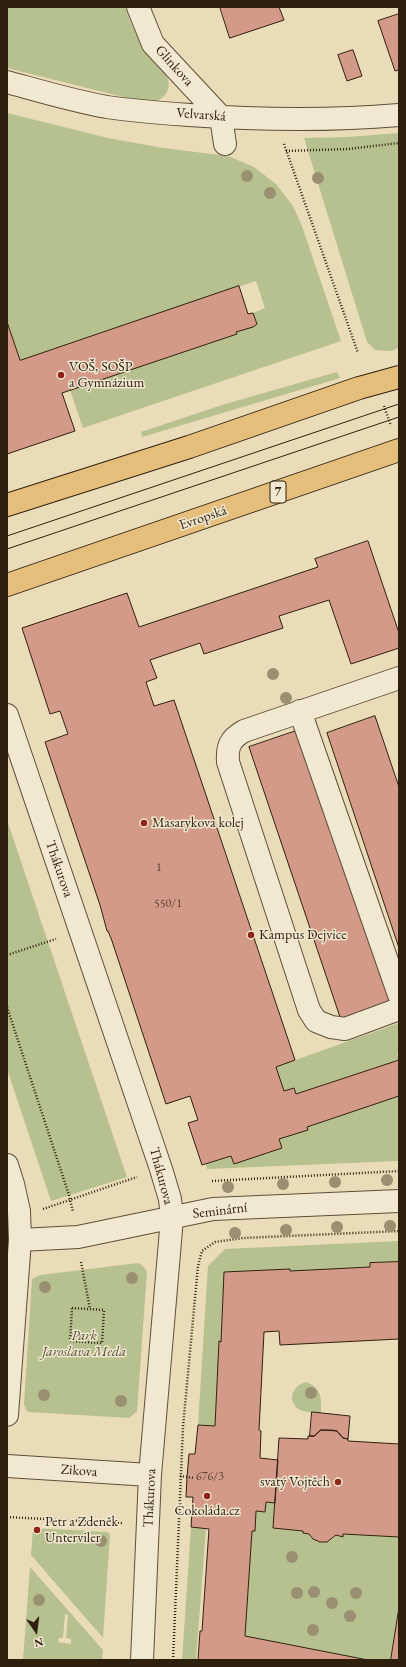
<!DOCTYPE html>
<meta charset="utf-8">
<style>
body{margin:0}
#map{position:relative;width:406px;height:1667px;overflow:hidden;background:#eadcb8;font-family:"EB Garamond",serif}
canvas{display:block}
.frame{position:absolute;inset:0;border:8px solid #2f200e;pointer-events:none}
.north{position:absolute;left:16px;top:1611px;width:40px;height:40px;-webkit-text-stroke:3px #f1e8d1;paint-order:stroke;rotate:166deg;font-size:11px;font-weight:700;line-height:16px;text-align:center;color:#2f200e}
.north::after{content:'';display:block;margin:auto;width:14px;height:18px;background:#2f200e;clip-path:polygon(50% 0,100% 100%,50% 72%,0 100%)}
</style>
<div id="map">
<canvas width="406" height="1667"></canvas>
<div class="frame"></div>
<div class="north">N</div>
</div>
<script>
const g = document.querySelector('canvas').getContext('2d');
g.lineJoin = 'round';
function fill(path, color) {
  g.fillStyle = color;
  g.fill(path, 'evenodd');
}
function stroke(path, color, width, dash) {
  g.strokeStyle = color;
  g.lineWidth = width;
  g.lineCap = dash ? 'butt' : 'round';
  g.setLineDash(dash || []);
  g.stroke(path);
}
function label(font, color, halo, rows, align = 'center') {
  g.font = font + ' "EB Garamond",serif';
  g.lineWidth = 3;
  g.setLineDash([]);
  g.textBaseline = 'middle';
  g.strokeStyle = halo;
  g.fillStyle = color;
  for (const [text, x, y, turn = 0] of rows) {
    g.save();
    g.translate(x, y);
    g.rotate((+turn || 0) * Math.PI / 180);
    g.textAlign = isNaN(turn) ? turn : align;
    if (halo) g.strokeText(text, 0, 0);
    g.fillText(text, 0, 0);
    g.restore();
  }
}
const green = new Path2D(`
 M7,7H125C129,18 133,29 139,38C148,52 178,76 166,94C161,100 155,102 147,103L7,68Z
 M7,113L108,138L163,148L228,156L254,167L276,184L293,206L302,226L341,341L83,428L70,390L237,334L236,332L257,324L253,313L265,308L256,281L20,360L7,322Z
 M399,133V348L391,351L375,350L367,342L304,138L347,137Z
 M337,372L340,378L142,437L141,432L222,405Z
 M7,820L127,1177L51,1201L7,1069Z
 M399,1023V1052L397,1053L399,1060L296,1094L294,1088L284,1091L276,1067Z
 M399,1096V1161L207,1169L206,1164L231,1156L234,1164L282,1148L279,1139L307,1130V1127Z
 M399,1241V1262L370,1263V1267L290,1271V1269L224,1272L221,1342H219L215,1426L198,1425L208,1266L225,1249Z
 M138,1263L142,1265L147,1272L137,1411L129,1418L29,1412L26,1410L24,1404L32,1279L40,1275Z
 M306,1382C321,1387 322,1398 321,1413C314,1412 301,1413 296,1407C287,1397 295,1385 306,1382Z
 M266,1502L275,1503L273,1528L303,1531V1533L309,1534C316,1545 328,1545 336,1535L343,1536V1534L399,1537V1608L391,1660H368L245,1636L252,1531H255L256,1511L265,1512Z
 M191,1527L206,1528L196,1660H182Z
 M33,1528L107,1532L110,1534L103,1638L31,1555Z
 M30,1567L103,1650L102,1660H23ZM65,1614L68,1615L66,1638L71,1639V1644L58,1642L59,1638H63Z`);
const building = new Path2D(`
 M220,7H279L284,20L230,38Z
 M399,14V70L395,71L378,21Z
 M353,50L362,76L347,81L338,55Z
 M239,286L248,314L253,313L257,324L253,327L236,332L237,334L62,393L75,431L7,454V322L20,360Z
 M368,541L399,633V648L351,664L329,600L279,616L283,628L204,654L200,643L150,660L157,678L146,682L154,706L174,700L295,1060L276,1067L284,1091L294,1088L296,1094L399,1060V1096L307,1127L308,1130L279,1139L282,1148L234,1164L231,1156L202,1165L188,1123L198,1120L190,1096L166,1104L112,941L108,931H107L100,905L45,742L68,734L60,711L50,714L22,628L127,593L139,627L318,567L315,559Z
 M375,716L399,787V948L327,733Z
 M299,730L391,1003L341,1020L249,747Z
 M399,1262V1339L280,1345L279,1331L264,1332L259,1430L261,1431L260,1458L278,1460L275,1503L266,1502L265,1512L256,1511L255,1531H252L245,1636L368,1660H198L200,1631H202L209,1529L191,1527L193,1497H186L187,1477L189,1454H195L198,1425L215,1426L219,1341L221,1342L224,1272L290,1269V1271L370,1267V1263Z
 M312,1412L350,1416L348,1439L343,1438L337,1431L332,1430H321L314,1436H310Z
 M321,1430L337,1431L343,1438L348,1439V1441L399,1444V1537L343,1534V1537L336,1535L327,1542H320L313,1539L309,1534L303,1533V1531L273,1528L279,1438L308,1439V1436H314Z
 M399,1608V1660H391Z`);
const path = new Path2D(`
 M284,144L358,353
 M286,151L348,149L399,143
 M384,406L391,426
 M7,955L56,939
 M7,1007L69,1195L73,1212
 M212,1181L399,1171
 M43,1209L137,1177
 M81,1262L90,1309
 M72,1308L104,1310L102,1343L70,1341Z
 M180,1476L194,1478
 M7,1517L122,1523
 M173,1660L183,1427L198,1266L202,1251L215,1242L243,1238L399,1231`);
const minor = new Path2D(`
 M138,7L153,44L221,117
 M7,82C40,91 73,101 107,107C134,111 162,113 189,115C259,120 329,121 399,115
 M221,117L225,144
 M399,678L244,731C230,739 227,746 228,762L309,1010L316,1021L331,1027L345,1029L399,1009
 M300,711L399,995
 M7,715L161,1169L170,1199L172,1218L150,1475L142,1660
 M7,1165L13,1184L19,1211L20,1240L7,1415
 M20,1240L78,1237L213,1209L399,1201
 M7,1466L150,1475`);
const major = new Path2D(`
 M7,505L189,447L359,388L399,377
 M7,585L399,450`);
const tram = new Path2D(`
 M7,536L399,404
 M7,549L399,417`);
const trees = [
 [247,176],
 [318,178],
 [270,193],
 [273,674],
 [286,698],
 [387,1180],
 [335,1182],
 [283,1184],
 [228,1187],
 [390,1226],
 [337,1227],
 [286,1230],
 [235,1233],
 [132,1278],
 [45,1287],
 [311,1393],
 [44,1395],
 [121,1401],
 [101,1541],
 [292,1557],
 [314,1592],
 [297,1593],
 [356,1593],
 [39,1600],
 [332,1603],
 [350,1616],
 [313,1630]
];
const markers = [
 [61,375,4,"#8f2418"],
 [144,823,4,"#8f2418"],
 [251,935,4,"#8f2418"],
 [338,1482,4,"#8f2418"],
 [207,1496,4,"#8f2418"],
 [37,1530,4,"#8f2418"]
];
const numberNames = [
 ["1",159,868],
 ["550/1",168,904],
 ["676/3",210,1477]
];
const shields = [
 [278,492,16]
];
const shieldNames = [
 ["7",278,492]
];
const streetNames = [
 ["Glinkova",174,66,48],
 ["Velvarská",201,115,4],
 ["Evropská",203,518,-19],
 ["Thákurova",59,869,71],
 ["Thákurova",161,1176,75],
 ["Seminární",220,1211,-7],
 ["Zikova",79,1471,4],
 ["Thákurova",150,1498,-87]
];
const poiNames = [
 ["VOŠ, SOŠP",69,367],
 ["a Gymnázium",69,383],
 ["Masarykova kolej",152,823],
 ["Kampus Dejvice",259,935],
 ["svatý Vojtěch",330,1482,"right"],
 ["Čokoláda.cz",207,1511,"center"],
 ["Petr a Zdeněk",45,1522],
 ["Unterviler",45,1538]
];
const parkNames = [
 ["Park",84,1336],
 ["Jaroslava Meda",84,1352]
];
fill(green, '#b7c08f');
fill(building, '#d49a89');
stroke(building, '#2f200e', 1);
stroke(minor, '#5e4f38', 24);
stroke(major, '#2f200e', 24);
stroke(path, '#2f200e', 2.5, [1, 2]);
stroke(minor, '#f1e8d1', 22);
stroke(major, '#e5be7c', 22);
stroke(tram, '#2f200e', 1);
g.fillStyle = '#9a8f70';
for (const [x, y] of trees) {
  g.beginPath();
  g.arc(x, y, 6, 0, 2 * Math.PI);
  g.fill();
}
for (const [x, y, r, color] of markers) {
  const dot = new Path2D();
  dot.arc(x, y, r, 0, 2 * Math.PI);
  g.fillStyle = color;
  g.fill(dot);
  stroke(dot, '#f1e8d1', 1.5);
}
label('12px', '#583e2d', null, numberNames);
for (const [x, y, w] of shields) {
  const box = new Path2D();
  box.roundRect(x - w / 2, y - 11, w, 22, 3);
  g.fillStyle = '#f1e8d1';
  g.fill(box);
  stroke(box, '#2f200e', 1);
}
label('bold 13px', '#2f200e', null, shieldNames);
label('14px', '#2f200e', '#f1e8d1', streetNames);
label('14px', '#2f200e', '#f1e8d1', poiNames, 'left');
label('italic 14px', '#585035', '#f1e8d1', parkNames);
</script>
